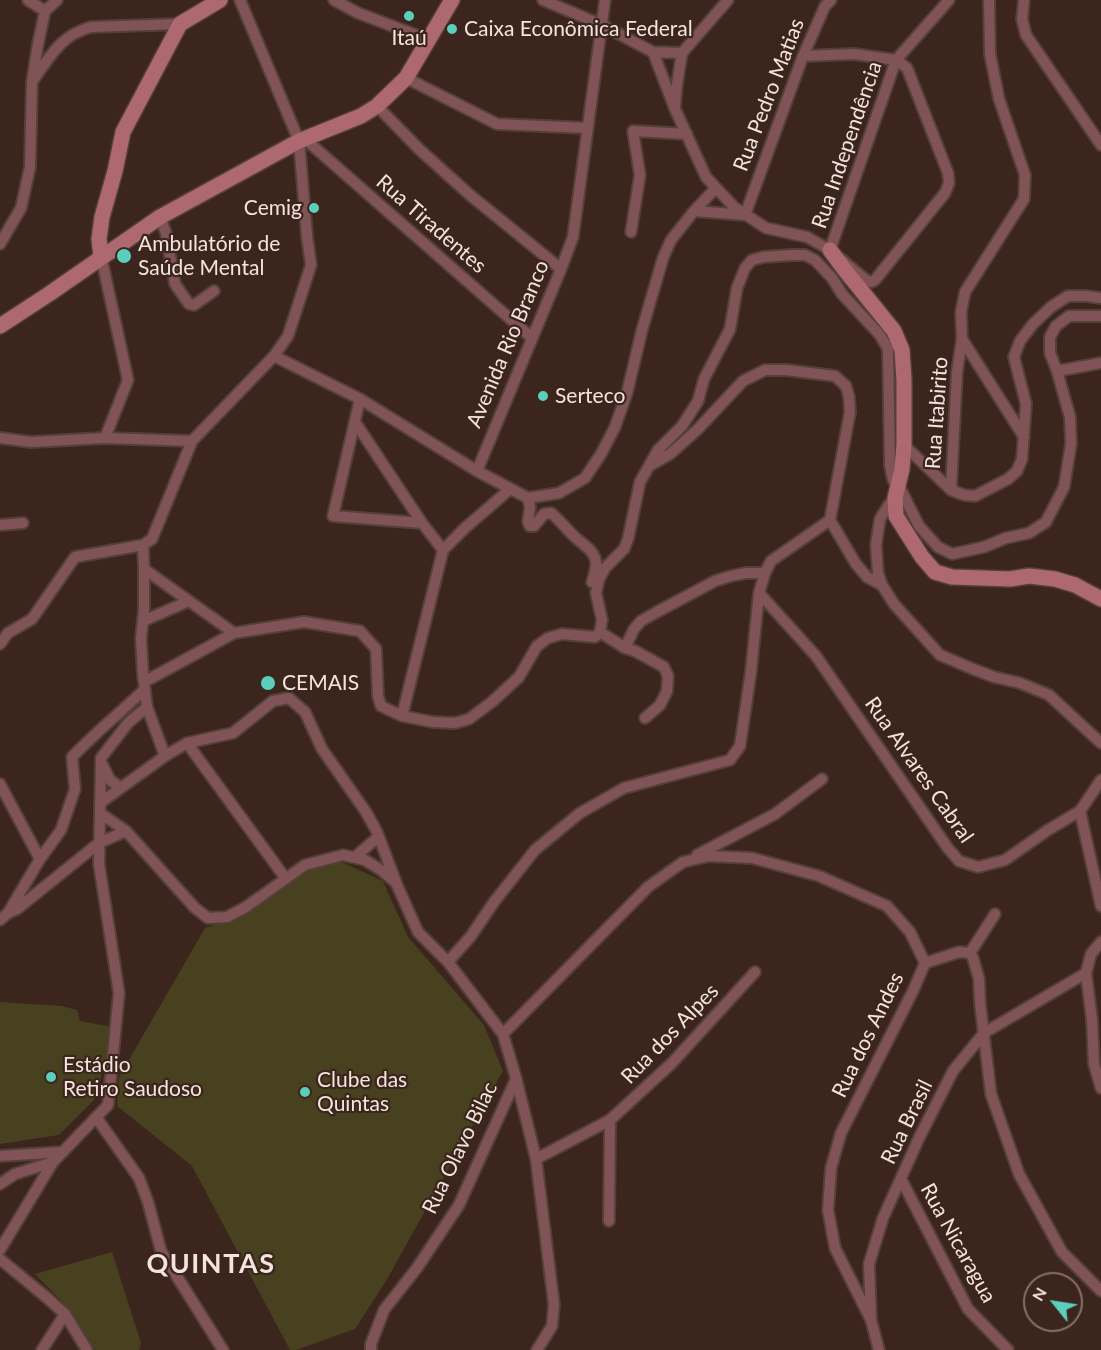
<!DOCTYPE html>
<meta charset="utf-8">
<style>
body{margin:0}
#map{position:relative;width:1101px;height:1350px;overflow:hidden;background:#3b251c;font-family:Lato,sans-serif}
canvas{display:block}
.north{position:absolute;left:1023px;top:1272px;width:60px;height:60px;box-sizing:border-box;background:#3b251c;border:2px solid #85716a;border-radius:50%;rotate:300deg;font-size:16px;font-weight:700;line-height:24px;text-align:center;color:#f4e4de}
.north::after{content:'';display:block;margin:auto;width:21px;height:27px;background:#5bcebc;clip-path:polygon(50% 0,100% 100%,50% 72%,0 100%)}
</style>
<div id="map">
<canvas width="1101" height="1350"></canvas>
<div class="north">N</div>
</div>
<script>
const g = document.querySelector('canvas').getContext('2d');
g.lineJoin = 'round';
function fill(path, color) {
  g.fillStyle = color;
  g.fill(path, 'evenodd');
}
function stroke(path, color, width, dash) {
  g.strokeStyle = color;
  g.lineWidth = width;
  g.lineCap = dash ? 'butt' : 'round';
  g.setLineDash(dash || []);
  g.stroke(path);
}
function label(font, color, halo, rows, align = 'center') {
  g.font = font + ' Lato,sans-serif';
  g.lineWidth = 4.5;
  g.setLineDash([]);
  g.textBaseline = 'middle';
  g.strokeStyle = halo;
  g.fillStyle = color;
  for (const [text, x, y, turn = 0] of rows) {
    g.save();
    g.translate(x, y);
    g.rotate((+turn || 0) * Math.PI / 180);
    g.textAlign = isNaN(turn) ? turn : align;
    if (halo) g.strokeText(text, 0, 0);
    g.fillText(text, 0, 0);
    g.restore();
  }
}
const green = new Path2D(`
 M342,862L383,881L408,937L484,1025L503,1071L386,1281L355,1329L296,1350H290L192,1166L117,1106L119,1077L205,928L245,914L306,870Z
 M0,1002L62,1006L77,1010L80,1021L112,1027L108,1054L94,1100L59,1135L0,1144Z
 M112,1252L141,1343L139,1350H95L71,1311L35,1274Z`);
const street = new Path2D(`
 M28,0L45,11
 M334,0L358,13L429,40
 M543,0L602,25L653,52L682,53
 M989,0L990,54L999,99L1025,175L1024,199L965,292L961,312L962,339L1024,437
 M1024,0L1022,19L1026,35L1101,145
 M653,52L675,109L706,177L734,207L766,228L807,237L830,250L866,280L871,282L875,280L945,193L949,183L948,173L907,68L896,60L854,54L803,56
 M406,78L497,124L588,128
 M34,79C51,55 61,35 91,27L180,24
 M377,106L420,150L470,195L561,269
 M675,106L677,84L682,53L728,0
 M305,139L532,338
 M694,211L745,215L803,56L825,6L831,0
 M160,217L166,233L175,284L189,304L194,305L214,291
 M631,232L640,175L633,131L687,134
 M0,244L21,208L30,167L32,82L38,44L45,11L57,0
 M830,250L896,60L949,0
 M101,256L128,380L105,438
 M274,356L360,399L477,471L528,498L559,493L585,478L601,454L615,427L627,393L642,330L663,258L671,240L694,211L716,188
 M1057,371L1101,363
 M360,399L333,516L422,523
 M355,422L422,523L443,550
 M0,438L31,442L105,438L192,441
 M904,445L951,490L964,495L975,496L1008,479L1017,471L1022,459L1026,404L1014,357L1020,341L1033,324L1051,307L1068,296H1086L1101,298
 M651,465L670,454L697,430L743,381L765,370H786L835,376L846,386L849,397L850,412L830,520
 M477,471L561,269L573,237L605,0
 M951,490L957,372L962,339
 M528,498L530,507L528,522L530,526H534L544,514L551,513C560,520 566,529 575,537C582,544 592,549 595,558C598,566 594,575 592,582
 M895,498L888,506L880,519L876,545L878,573L882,585L894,604L940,655L973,669L994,677L1020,683L1049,695L1101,743
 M0,525L23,523
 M143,545L144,569V610L141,639L143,675L147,707L165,756
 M144,569L234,633
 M759,593L816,656L947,847L959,861L978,867L1005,860L1048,830L1080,811L1101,780
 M143,621L189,601
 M600,632L625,648L635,651L664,667L668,676L667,691L660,705L645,718
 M0,644L8,633L32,619L75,557L143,545L152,539L192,441L274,356L288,336L311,265L307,236L299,141L240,0
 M625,648L634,629L641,621L655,613L715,581L731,576L746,573H765
 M144,682L234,633L304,622L360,631L376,649L378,696L381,706L402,716L433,722L455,723L469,719L493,701L519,677L537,646L548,638L562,634L595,637L600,632L602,620L596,593L599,579L605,568L624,549L628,539L640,482L658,450L682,426L698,401L704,379L730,329L737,288L745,268L752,260L763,257L792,255H805L815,260L832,278L842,294L880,335L888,349L890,465L893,480L899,486L919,526L938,547L952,554L984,547L1006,538L1029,533L1046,522L1064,487L1071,444L1070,417L1057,371L1050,353V337L1056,326L1069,316H1101
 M402,716L443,550L465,528L510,489
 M187,743L286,879
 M102,764L110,780L121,788
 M0,784L40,859
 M100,803L165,756L187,743L233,733L273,701L289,698L305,712L322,749L366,812L377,832L397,885L418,932L448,962L503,1034L516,1078L536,1159L554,1305L552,1326L537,1350
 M1080,811L1101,906
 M100,813L126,831L195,908L208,918L227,917L246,907L305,865L343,855L365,860L381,870L395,882
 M697,855L775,814L822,779
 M355,857L378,837
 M8,913L40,859L61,830L75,789L72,757C95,733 121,712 145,689
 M0,920L8,913L17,909L99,843L126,831
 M1101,942L1091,954L1086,973L1092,1020L1094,1064L1101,1088
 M970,953L995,914
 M448,962L471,936L494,902L535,850L580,813L624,788L730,760L740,746L751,671L759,593L765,573L771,561L830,520L856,564L867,577L882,585
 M925,963L959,952L970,953L973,958L979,979L980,1003L991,1094L1019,1174L1062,1252L1101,1291
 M503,1034L648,887L683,862L709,856L752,858L819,876L887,906L910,932L925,963L913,991L841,1133L831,1168L828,1210L835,1248L871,1320
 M96,1117L139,1178L148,1202L161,1251L223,1350
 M0,1156L63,1152
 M536,1159L610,1120L672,1063L755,972
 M901,1179L968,1309L1008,1350
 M0,1184L15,1174L53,1162
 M609,1221L610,1120
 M0,1250L53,1162L108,1105L119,993L99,864L101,758L128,723L147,707
 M0,1259L46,1297L65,1314L87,1350
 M42,1350L65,1314
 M371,1350V1344L384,1310L417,1268L459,1205L516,1079
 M879,1350L871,1320L869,1264L883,1218L919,1138L953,1071L984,1033L1086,973`);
const secondary = new Path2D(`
 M830,250L844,269L894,331L902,350L904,380V445L902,469L895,498L896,516L922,557L935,572L952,577L1010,579L1029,576L1055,579L1075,585L1101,599
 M101,256L99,239L102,217L115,171L123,132L180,24L220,0
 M0,326L49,294L160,217L299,141L361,116L377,106L406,78L452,0`);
const markers = [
 [409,16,6,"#5bcebc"],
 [452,29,6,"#5bcebc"],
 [314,208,6,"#5bcebc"],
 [124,256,8,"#5bcebc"],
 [543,396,6,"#5bcebc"],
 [268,683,8,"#5bcebc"],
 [51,1077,6,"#5bcebc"],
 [305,1092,6,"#5bcebc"]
];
const poiNames = [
 ["Caixa Econômica Federal",464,29],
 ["Itaú",409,38,"center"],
 ["Cemig",302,208,"right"],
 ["Ambulatório de",138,244],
 ["Saúde Mental",138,268],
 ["Serteco",555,396],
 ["CEMAIS",282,683],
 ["Estádio",63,1065],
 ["Retiro Saudoso",63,1089],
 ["Clube das",317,1080],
 ["Quintas",317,1104]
];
const streetNames = [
 ["Rua Pedro Matias",769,95,-69],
 ["Rua Independência",847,145,-71],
 ["Rua Tiradentes",431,224,41],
 ["Avenida Rio Branco",508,344,-67],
 ["Rua Itabirito",937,413,-86],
 ["Rua Alvares Cabral",919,770,55],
 ["Rua dos Alpes",670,1034,-46],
 ["Rua dos Andes",868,1035,-64],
 ["Rua Brasil",907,1122,-64],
 ["Rua Olavo Bilac",460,1148,-64],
 ["Rua Nicaragua",958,1243,61]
];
const districtNames = [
 ["QUINTAS",211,1264]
];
fill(green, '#474120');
stroke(street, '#554037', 14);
stroke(secondary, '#554037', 18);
stroke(street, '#805357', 10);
stroke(secondary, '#ae686f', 15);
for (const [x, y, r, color] of markers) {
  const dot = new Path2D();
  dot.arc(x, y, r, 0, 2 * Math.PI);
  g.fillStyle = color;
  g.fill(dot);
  stroke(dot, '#3b251c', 2);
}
label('21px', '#f4e4de', '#3b251c', poiNames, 'left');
label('21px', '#f4e4de', '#3b251c', streetNames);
g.letterSpacing = '1.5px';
label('bold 27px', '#f4e4de', '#3b251c', districtNames);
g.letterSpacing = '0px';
</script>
